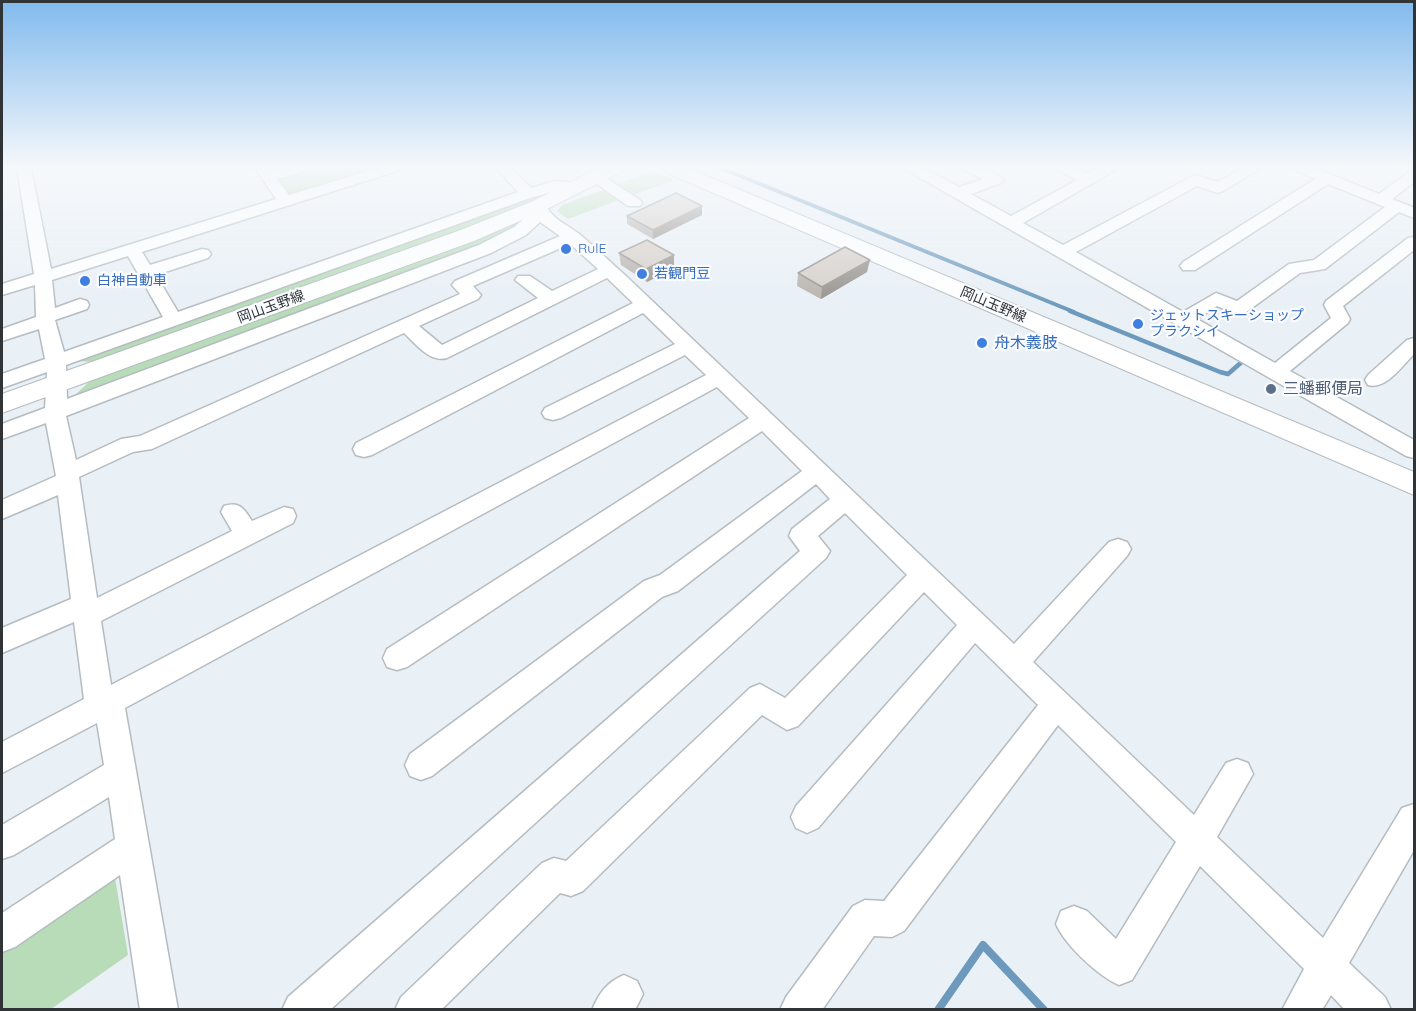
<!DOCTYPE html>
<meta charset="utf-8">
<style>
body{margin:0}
#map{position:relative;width:1416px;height:1011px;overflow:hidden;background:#e9f0f6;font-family:Quicksand,sans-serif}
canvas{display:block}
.frame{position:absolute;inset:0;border:3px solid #313436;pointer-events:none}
</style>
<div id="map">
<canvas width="1416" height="1011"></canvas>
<div class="frame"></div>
</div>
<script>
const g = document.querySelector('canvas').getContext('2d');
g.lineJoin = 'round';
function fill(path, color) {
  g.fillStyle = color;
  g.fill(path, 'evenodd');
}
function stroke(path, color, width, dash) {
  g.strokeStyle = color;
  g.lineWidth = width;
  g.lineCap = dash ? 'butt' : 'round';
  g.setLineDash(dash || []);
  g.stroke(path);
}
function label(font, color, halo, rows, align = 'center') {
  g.font = font + ' Quicksand,"Noto Sans JP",sans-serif';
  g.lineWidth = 4.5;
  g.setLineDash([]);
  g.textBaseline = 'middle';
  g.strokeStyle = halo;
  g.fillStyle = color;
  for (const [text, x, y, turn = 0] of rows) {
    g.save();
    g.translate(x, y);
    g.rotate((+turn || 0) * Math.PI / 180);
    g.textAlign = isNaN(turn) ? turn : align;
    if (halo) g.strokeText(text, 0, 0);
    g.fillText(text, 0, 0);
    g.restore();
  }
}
const green = new Path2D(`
 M312,168H377L287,195L275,179Z
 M654,172L672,179V181L633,195L617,184L647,173Z
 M557,188L560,189L489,222L95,362L75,361Z
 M600,191H606L619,200L568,219L557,211L562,205Z
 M525,218L501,238L71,399L91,380Z
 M113,866L128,955L51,1009H2V943Z`);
const streamFar2 = new Path2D(`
 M721,168L1074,312
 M1398,202L1414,208`);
const streamFar1 = new Path2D(`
 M1070,311L1220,372L1228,374L1244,360`);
const stream = new Path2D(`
 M938,1010L983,945L1044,1010`);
const minor = new Path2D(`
 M17,168H31L51,269L276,199L255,168H269L272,171L284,168H307L305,171L277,179L289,195L377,168H399L397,171L142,252L150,265L202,249L208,250L211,254L208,258L156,275L178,312L518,192L496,168H511L531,188L555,181L580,183L583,186L580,189L556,191L533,197L66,365L67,399L479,245L514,227L532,212L530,206L532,203H544C555,221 561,221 578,233C595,247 611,263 627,277L1014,644L1109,542L1118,539L1127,542L1131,549L1127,556L1033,662L1194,815L1226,763L1237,759L1248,763L1253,774L1217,837L1323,938L1402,808L1414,804V850L1349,963L1385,997L1391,1010H1345L1331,995L1322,1010H1282L1304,969L1200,866L1132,980L1119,985C1098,976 1065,945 1056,924L1061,911L1074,906L1087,911L1116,939L1176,842L1058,725L904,931L892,937L874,936L822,1010H780L786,997L853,906L865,900L884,901L1038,705L975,643L818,828L807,833L796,828L791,817L796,806L957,625L924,592L798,726L787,730L762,715L583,891L571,896L560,893L441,1010H395L401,997L542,863L554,858L566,861L750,688L760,684L785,698L907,575L845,513L818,536L830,551L826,558L330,1010H282L288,997L800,551L789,536L792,529L830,499L816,484L678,591L662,597L432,776L421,780L410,776L405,765L410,754L644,581L660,575L802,471L762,431L407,667L397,670L387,667L383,658L387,649L749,418L717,387L125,708L178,1010H140L120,875L15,947L2,952V913L115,839L109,797L14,855L2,859V825L104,765L97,723L2,773V742L84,699L74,622L2,653V628L71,599L58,495L2,519V500L56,476L46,423L2,439V424L45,408L47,372L2,388V374L45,359L39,329L2,341V329L36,317L35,285L2,295V284L34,274ZM540,222L560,236L455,281L452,285L460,294L140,436L121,439L76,460L66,416L491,253L526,235ZM570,244L598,269L552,291L530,276H518L515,280L538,298L442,345L419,326L478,299L481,295L473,286ZM128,256L163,317L64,352L55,320L87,309L89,305L87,301L80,299L55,308L52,280ZM607,278L633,303L356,443L353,449L356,455L364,457L372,455L643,313L675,344L545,408L542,413L545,418L553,420L561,418L685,355L706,375L111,685L101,621L293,523L296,516L293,509L284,507L252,521C244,509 240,501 224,506L221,512L232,531L97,598L79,477L133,452L152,449L404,333C416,344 430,363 447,358Z
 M906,168H924L959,187L983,179L965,171L963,168C978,168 993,169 1004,180L1001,183L971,194L1011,216L1077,180L1058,171L1056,168H1075L1088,173L1098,168H1116L1114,171L1023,223L1063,245L1191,177L1196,175L1217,182L1243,168H1261L1223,191L1218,193L1197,186L1076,252L1183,312L1216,293L1237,301L1289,264L1314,260L1385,207L1328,184L1195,270H1183L1180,266L1183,262L1315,179L1297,171L1295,168H1315L1379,194L1409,172L1414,171V182L1392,199L1414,208V218L1399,212L1325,269L1300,273L1245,313L1238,315L1217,306L1197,319L1275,363L1331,318L1324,305L1326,301L1408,238L1414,237V250L1343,306L1350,319L1348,323L1290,371L1414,440V458L1406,456L908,171Z
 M595,171L640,200L642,203L640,206H628L590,179L587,176L590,173Z
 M1414,338V354C1402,366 1386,390 1368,385L1365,380L1368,375L1407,340Z
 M624,975L637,981L643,994L635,1010H592C599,993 607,982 624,975Z`);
const major = new Path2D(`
 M599,168H624L621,172L545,210L474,241L2,413V394L458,231L531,202Z
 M662,168H688L1414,472V495L665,172Z`);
const wall = new Path2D(`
 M702,206V215L653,239L627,224V216Z
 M619,253L674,255V268L647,282L621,265Z
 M867,272L821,299L797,286L798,273Z`);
const shadedWall = new Path2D(`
 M702,206V215L653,239V230Z
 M674,255V268L647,282L646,269Z
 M870,260L867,272L821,299L822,287Z`);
const building = new Path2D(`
 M676,193L702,206L653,230L627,216Z
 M647,240L674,255L646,269L619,253Z
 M845,247L870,260L822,287L798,273Z`);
const markers = [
 [566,249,6,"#3f7fe0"],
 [642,274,6,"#3f7fe0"],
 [85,281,6,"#3f7fe0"],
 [1138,324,6,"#3f7fe0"],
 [982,343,6,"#3f7fe0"],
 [1271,389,6,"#5c6f8a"]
];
const farShopnames = [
 ["RulE",578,249],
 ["若観門豆",654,274],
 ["白神自動車",97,281],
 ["ジェットスキーショップ",1150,316],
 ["プラクシイ",1150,332]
];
const farStreetnames = [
 ["岡山玉野線",993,305,23],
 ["岡山玉野線",271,307,-20]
];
const shopNames = [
 ["舟木義肢",994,343]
];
const serviceNames = [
 ["三蟠郵便局",1283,389]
];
fill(green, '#b7dcb7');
stroke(streamFar2, '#6c99bc', 4);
stroke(streamFar1, '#6c99bc', 4.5);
stroke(stream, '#6c99bc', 8);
stroke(minor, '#b5bcc1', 3);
stroke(major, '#b5bcc1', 2);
fill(minor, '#fff');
fill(major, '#fff');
fill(wall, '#b6b0ab');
fill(shadedWall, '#94908b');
fill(building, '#d4cdc7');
stroke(building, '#94908b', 1.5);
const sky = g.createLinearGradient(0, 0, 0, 309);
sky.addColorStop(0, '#81baed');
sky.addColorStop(0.54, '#f5f8fb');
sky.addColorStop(1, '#f5f8fb00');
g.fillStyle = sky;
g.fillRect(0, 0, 1416, 309);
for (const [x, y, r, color] of markers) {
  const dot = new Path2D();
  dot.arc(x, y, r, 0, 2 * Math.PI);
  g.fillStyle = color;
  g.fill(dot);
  stroke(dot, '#fafcff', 2);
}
label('14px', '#366cbe', '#fafcff', farShopnames, 'left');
label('14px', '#313436', '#fafcff', farStreetnames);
label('16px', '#366cbe', '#fafcff', shopNames, 'left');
label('16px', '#4e5e75', '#fafcff', serviceNames, 'left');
</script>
